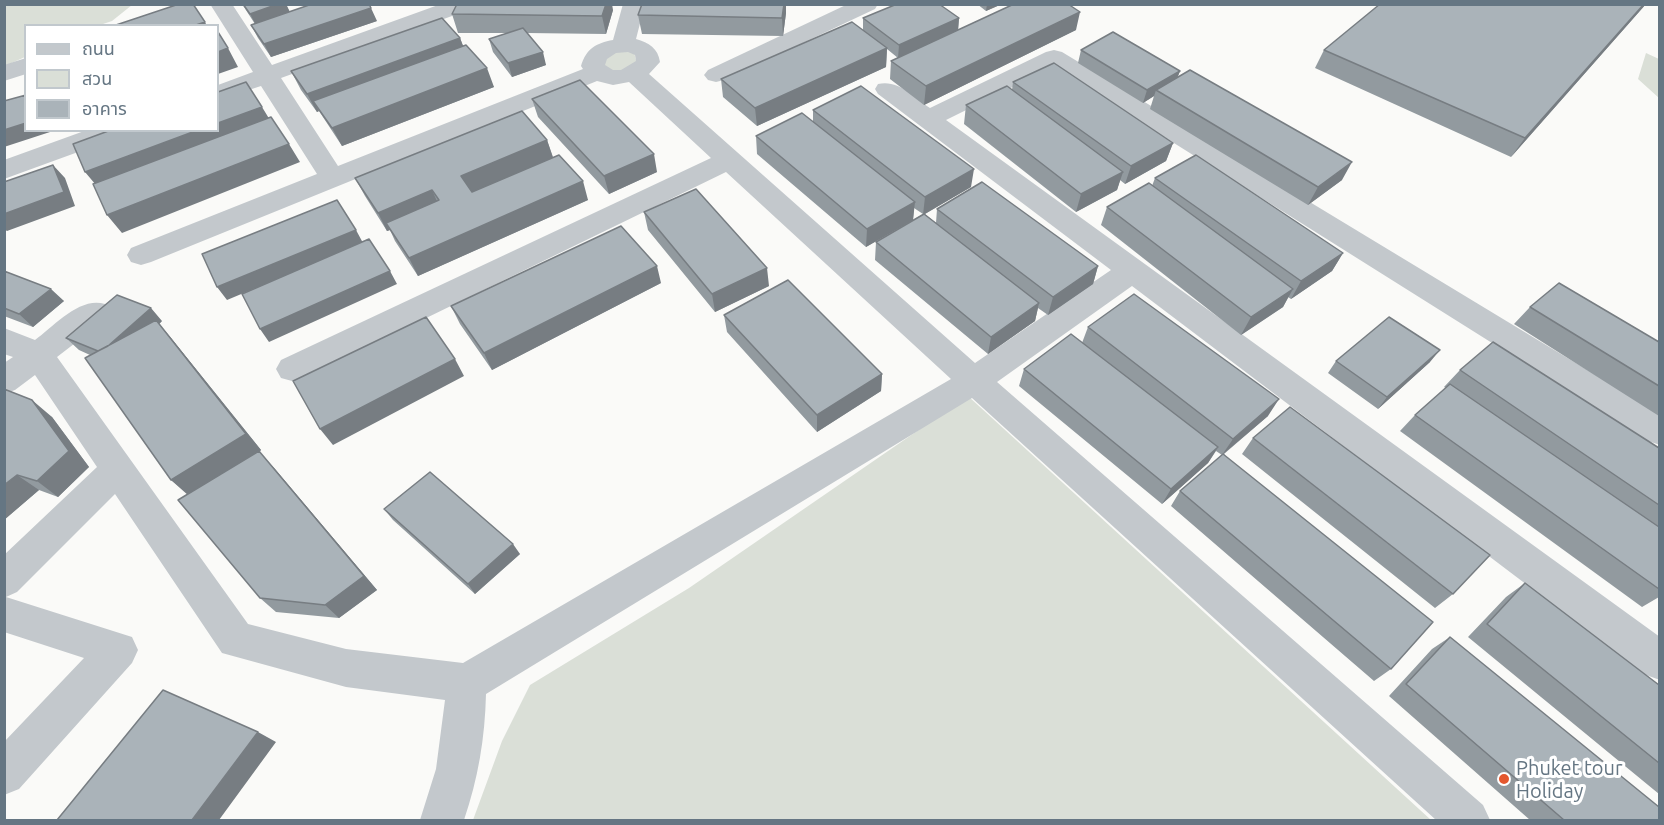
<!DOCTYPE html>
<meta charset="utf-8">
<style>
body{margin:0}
#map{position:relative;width:1664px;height:825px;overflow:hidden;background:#fafaf8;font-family:Ubuntu,"Noto Sans Thai",sans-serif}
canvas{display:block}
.frame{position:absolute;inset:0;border:6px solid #657683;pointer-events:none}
.legend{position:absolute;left:24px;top:24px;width:195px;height:108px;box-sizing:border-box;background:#fff;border:2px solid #c1c8cd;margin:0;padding:8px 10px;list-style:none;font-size:18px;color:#657683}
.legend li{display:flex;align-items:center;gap:12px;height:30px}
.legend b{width:30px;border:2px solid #c1c8cd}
</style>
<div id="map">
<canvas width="1664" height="825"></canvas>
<div class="frame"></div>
<ul class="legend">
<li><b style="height:8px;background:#c3c8cc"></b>ถนน</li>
<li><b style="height:16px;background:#dadfd7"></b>สวน</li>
<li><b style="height:16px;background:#aab3b9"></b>อาคาร</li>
</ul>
</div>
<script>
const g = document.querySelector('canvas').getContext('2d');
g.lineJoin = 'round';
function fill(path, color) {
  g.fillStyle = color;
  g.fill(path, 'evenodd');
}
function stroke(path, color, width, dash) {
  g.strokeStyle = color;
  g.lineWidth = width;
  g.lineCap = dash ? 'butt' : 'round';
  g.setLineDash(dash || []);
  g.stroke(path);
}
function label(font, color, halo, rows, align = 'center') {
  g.font = font + ' Ubuntu,sans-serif';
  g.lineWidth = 6;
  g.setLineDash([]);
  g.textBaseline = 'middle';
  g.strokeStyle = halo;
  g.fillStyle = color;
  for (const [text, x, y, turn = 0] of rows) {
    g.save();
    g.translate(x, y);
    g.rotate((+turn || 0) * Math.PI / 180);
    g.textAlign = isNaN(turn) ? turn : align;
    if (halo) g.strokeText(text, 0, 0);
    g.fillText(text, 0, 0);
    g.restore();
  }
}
const green = new Path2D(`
 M5,5H132L112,21L100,25L26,26L25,57L5,66Z
 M633,48L638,68L610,73L599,58L604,53Z
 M1646,53L1659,59V98L1638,79Z
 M968,396L1431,820H473L502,741L530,685L689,588Z`);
const street = new Path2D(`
 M210,4H232L272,65L441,4H464L466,7L463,12L281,78L338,166L583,69L581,66C586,49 596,43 613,40L623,4H645L636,39C649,43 658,48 660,62L649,74L975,363L1111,270L878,94L875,89L878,84C898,79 914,97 930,108L1046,52L1054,50L1062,52L1660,414V445L1648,441L1053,67L946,120L1660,637V680L1646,675L1132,286L997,382L1483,805L1490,820H1436L972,398L486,694C485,738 478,779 464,820H420L436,769L445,700L346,687L222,653L115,494L17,592L6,597L132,637L138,650L132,663L19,789L4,795V742L84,658L4,632V555L97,467L35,375L15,390L4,394V363L13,357L4,354V328L35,340C54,326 80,296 105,304L109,312L105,320L57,357L248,624L346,649L463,663L951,379L726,172L303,378L292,381L281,378L276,369L281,360L711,158L629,82L613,85L597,81L151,262L141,265L131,262L127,255L131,248L317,174L261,86L218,100V85L253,72ZM628,52L635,55L636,61L621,70H613L605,65L607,59L616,53Z
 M848,4H878L875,9L724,80L716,82L708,80L704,75L708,70Z
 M26,58V74L4,81V65Z
 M87,130H125L122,136L4,179V160Z`);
const wall = new Path2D(`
 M242,4H286L290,12L377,21L271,57L258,38L251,25L255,24Z
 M642,4H786V13L783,36L642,34L638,15Z
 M977,4H1002L986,11Z
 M1646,4L1511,157L1315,68L1324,50Z
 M613,10L606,34L527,33L546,65L512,77L493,52L489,39L508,33H458L452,14Z
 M863,18H959L958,30H1076L924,105L890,79L891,61L898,58L887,49L886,67L757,126L723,97L721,79L863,31Z
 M460,38L463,46L494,87L342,146L319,111L317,112L301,90L291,71Z
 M1081,50L1180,71L1177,78L1342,180L1308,205L1150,109L1154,96L1143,103L1078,63Z
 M1013,82L1173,143L1166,161L1125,184L1120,180L1117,190L1076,212L964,124L966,105L1012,90Z
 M532,99L657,172L609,194L538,117Z
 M813,110L971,187L925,214L936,223L937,209L1098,266L1093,284L1048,315L1038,308L1035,321L988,354L875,260L876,242L923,214L914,208L913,220L866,247L757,154L756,136L813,122Z
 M547,140L553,157L588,200L418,276L395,241L390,230L387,231L365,196L355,178Z
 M1155,178L1343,253L1332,271L1291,299L1288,297L1283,307L1241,335L1101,225L1107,207L1152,186Z
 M644,212L769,286L715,312L648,230Z
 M4,271L64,301L33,327L4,316Z
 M661,283L492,370L460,324L451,306Z
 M1530,307L1659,342V416L1514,324Z
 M724,315L882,374L881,391L817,432L727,332Z
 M162,321L159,324L171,338L261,450L259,452L274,468L377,590L339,618L276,612L260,598L188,494L171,480L90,355L79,350L66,338Z
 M1088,327L1268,416L1224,454L1391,669L1374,681L1171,506L1180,491L1222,455L1216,451L1208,463L1162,504L1019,386L1024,369L1082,343Z
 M1336,361L1430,362L1378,409L1328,373Z
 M1460,370L1659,448V597L1642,607L1400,431L1415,415L1446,388L1444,387Z
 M4,389L52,417L89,467L58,497L39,490L4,520Z
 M1253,438L1453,594L1435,608L1242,454Z
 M384,509L520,554L475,594L393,520Z
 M1525,583L1659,685V794L1468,637L1506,597Z
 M1450,637L1659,820H1530L1389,696L1432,649Z`);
const shadedWall = new Path2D(`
 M278,4H286L291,15L257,27L250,14Z
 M606,4H612L613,10L606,34L602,16Z
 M784,4H786V13L783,36L782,18Z
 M987,4H1002L986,11Z
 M1644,4H1646L1511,157L1525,138Z
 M371,8L377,21L271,57L264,44Z
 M1080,12L1076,30L924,105L926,86Z
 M959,18L958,31L898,58L899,45Z
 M205,22L207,26H193Z
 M460,38L467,56L313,101L319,111L317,112L307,94Z
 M228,48L238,67L218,74V52Z
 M887,48L886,67L757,126L755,108Z
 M543,52L546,65L512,77L508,63Z
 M487,68L494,87L342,146L332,128Z
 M1180,71L1175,84L1156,90L1154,96L1143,103L1147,90Z
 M262,107L273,125L101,191L85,172L198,130H218V123Z
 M26,123V130H50V132L4,147V130Z
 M547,140L553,158L468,194L461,176Z
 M1173,143L1166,161L1125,184L1131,166Z
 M289,144L300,162L122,233L107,215Z
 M654,154L657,172L609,194L604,176Z
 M1352,162L1342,180L1308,205L1318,187Z
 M53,165L65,178L75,206L7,231L4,229V214Z
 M974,169L971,187L923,215L925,197Z
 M1123,172L1117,190L1076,212L1081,194Z
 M583,181L588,200L418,276L409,258Z
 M432,190L440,208L386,223L390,230L387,231L378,213Z
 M915,202L913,220L866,247L867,229Z
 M356,230L363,243L227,300L217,287Z
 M1343,253L1332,271L1291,299L1301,281Z
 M657,266L661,283L492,370L484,353Z
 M1098,266L1093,284L1048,315L1053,297Z
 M767,268L769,286L715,312L712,294Z
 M390,271L397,284L269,342L260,329Z
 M51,289L64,301L33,327L19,314Z
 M1293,289L1283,307L1241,335L1251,317Z
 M1039,303L1035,321L988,354L991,337Z
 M151,308L162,321L159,324L171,338L261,450L259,452L274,468L377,590L339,618L325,605L189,496L171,480L100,352Z
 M1440,350L1430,362L1378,409L1387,397Z
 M455,359L464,376L333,445L320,429Z
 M882,374L881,391L817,432V415Z
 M1279,399L1268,416L1222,455L1233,439Z
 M32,400L52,417L89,467L58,497L37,481Z
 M1218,447L1208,463L1162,504L1171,489Z
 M17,475L39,490L4,520V485Z
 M513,544L520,554L475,594L468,584Z
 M258,732L276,742L219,820H192Z`);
const building = new Path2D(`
 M179,4H193L205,22L193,26H113Z
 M243,4H278L250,14Z
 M312,4H369L371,8L264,44L251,25Z
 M457,4H606L602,16L452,14Z
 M642,4H784L782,18L638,15Z
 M897,4H939L959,18L899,45L863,18Z
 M1014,4H1068L1080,12L926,86L891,61Z
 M1380,4H1644L1525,138L1324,50Z
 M442,18L460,38L307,94L291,71Z
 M852,22L887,48L755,108L721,79Z
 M523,28L543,52L508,63L489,39Z
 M218,32L228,48L218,52Z
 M1113,32L1180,71L1147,90L1081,50Z
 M466,45L487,68L332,128L313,101Z
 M1054,63L1173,143L1131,166L1013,82Z
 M1190,70L1352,162L1318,187L1156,90Z
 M580,80L654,154L604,176L532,99Z
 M246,82L262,107L218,123V92Z
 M861,86L974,169L925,197L813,110Z
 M1007,86L1123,172L1081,194L966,105Z
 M26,95V123L4,130V101Z
 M522,111L547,140L461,176L472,192L559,155L583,181L409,258L386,223L439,200L432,190L378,213L355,178Z
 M802,113L915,202L867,229L756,136Z
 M271,117L289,144L107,215L93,184Z
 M111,130H198L85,172L73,144Z
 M1196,155L1343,253L1301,281L1155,178Z
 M53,165L64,192L4,214V182Z
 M982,182L1098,266L1053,297L937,209Z
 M1149,183L1293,289L1251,317L1107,207Z
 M696,189L767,268L712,294L644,212Z
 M337,200L356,230L217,287L202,254Z
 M924,214L1039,303L991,337L876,242Z
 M621,226L657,266L484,353L451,306Z
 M369,239L390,271L260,329L242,294Z
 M4,271L51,289L19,314L4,308Z
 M788,280L882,374L817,415L724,315Z
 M1559,283L1659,342V386L1530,307Z
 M1134,294L1279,399L1233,439L1088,327Z
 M117,295L151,308L108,346L98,351L66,338Z
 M426,317L455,359L320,429L293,381Z
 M1389,317L1440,350L1387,397L1336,361Z
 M156,320L246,434L171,480L85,358Z
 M1071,334L1218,447L1171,489L1024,369Z
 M1493,342L1659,448V505L1460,370Z
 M1450,384L1659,527V589L1415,415Z
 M4,389L32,400L69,451L37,481L17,475L4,485Z
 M1290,407L1490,555L1453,594L1253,438Z
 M259,451L364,576L325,605L260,598L178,500Z
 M1223,454L1433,622L1391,669L1180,491Z
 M430,472L513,544L468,584L384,509Z
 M1525,583L1659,685V763L1487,624Z
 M1450,637L1659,807V820H1564L1406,684Z
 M163,690L258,732L192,820H57Z`);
const markers = [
 [1504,779,6,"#e4572e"]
];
const nearPoinames = [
 ["Phuket tour",1516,768],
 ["Holiday",1516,791]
];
fill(green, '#dadfd7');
fill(street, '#c3c8cc');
fill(wall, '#929a9f');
fill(shadedWall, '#777d82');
fill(building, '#aab3b9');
stroke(building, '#777d82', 1.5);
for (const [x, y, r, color] of markers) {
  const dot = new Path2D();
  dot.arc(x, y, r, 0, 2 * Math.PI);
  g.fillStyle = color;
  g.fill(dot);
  stroke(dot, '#fff', 2);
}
label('20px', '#657683', '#fff', nearPoinames, 'left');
</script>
